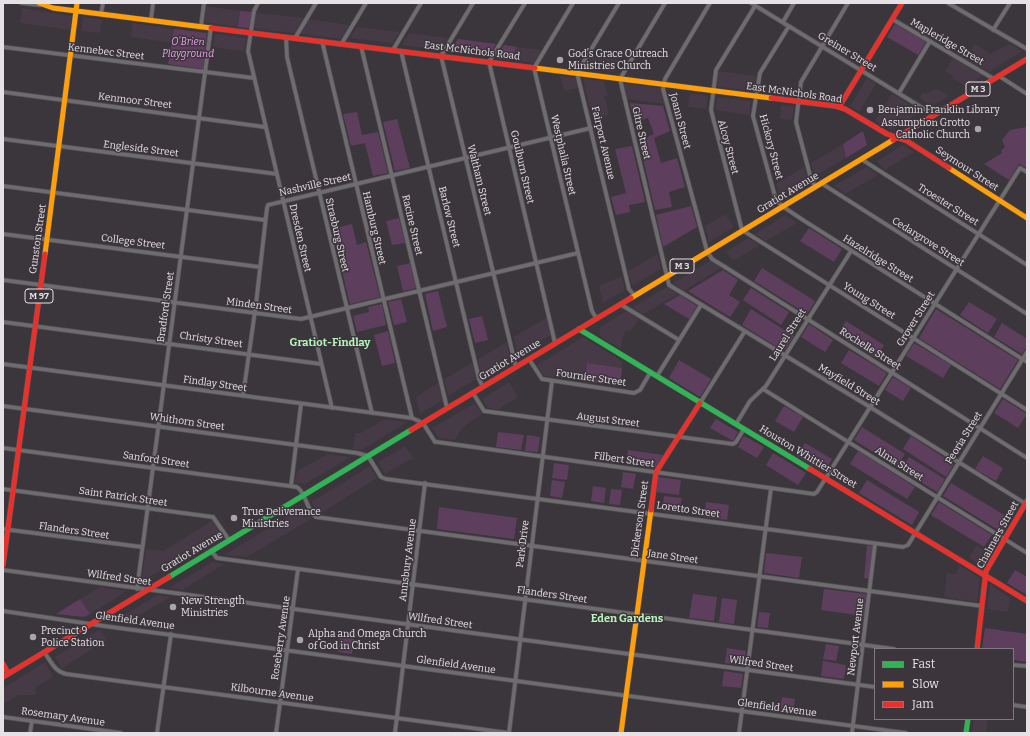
<!DOCTYPE html>
<style>
body{margin:0}
#map{position:relative;width:1030px;height:736px;overflow:hidden;background:#3b363b;font-family:Bitter,serif}
canvas{display:block}
.frame{position:absolute;inset:0;border:4px solid #e5e1e5;pointer-events:none}
.legend{position:absolute;left:874px;top:648px;width:140px;height:72px;box-sizing:border-box;background:#3c353c;border:1px solid #807a80;margin:0;padding:5px 7px;list-style:none;font-size:12px;color:#e5e1e5}
.legend li{display:flex;align-items:center;gap:8px;height:20px}
.legend b{width:20px;border:1px solid #807a80}
</style>
<div id="map">
<canvas width="1030" height="736"></canvas>
<div class="frame"></div>
<ul class="legend">
<li><b style="height:5px;background:#30b455"></b>Fast</li>
<li><b style="height:5px;background:#ff9f0a"></b>Slow</li>
<li><b style="height:5px;background:#e5322d"></b>Jam</li>
</ul>
</div>
<script>
const g = document.querySelector('canvas').getContext('2d');
g.lineJoin = 'round';
function fill(path, color) {
  g.fillStyle = color;
  g.fill(path, 'evenodd');
}
function stroke(path, color, width, dash) {
  g.strokeStyle = color;
  g.lineWidth = width;
  g.lineCap = dash ? 'butt' : 'round';
  g.setLineDash(dash || []);
  g.stroke(path);
}
function label(font, color, halo, rows, align = 'center') {
  g.font = font + ' Bitter,serif';
  g.lineWidth = 3;
  g.setLineDash([]);
  g.textBaseline = 'middle';
  g.strokeStyle = halo;
  g.fillStyle = color;
  for (const [text, x, y, turn = 0] of rows) {
    g.save();
    g.translate(x, y);
    g.rotate((+turn || 0) * Math.PI / 180);
    g.textAlign = isNaN(turn) ? turn : align;
    if (halo) g.strokeText(text, 0, 0);
    g.fillText(text, 0, 0);
    g.restore();
  }
}
const built = new Path2D(`
 M206,6L240,11L238,27L205,22Z
 M22,8L72,16L70,30L20,23Z
 M256,13L304,18L294,33L256,29L254,27Z
 M83,17L102,20L100,33L81,31Z
 M308,19L350,25L341,39L302,34L300,31Z
 M132,23L174,29L172,43L131,37Z
 M357,27L400,32L392,43L350,38Z
 M409,33L448,38L441,50L401,45Z
 M215,34L246,38L244,51L213,47Z
 M975,44L991,54L1009,44L1023,51L989,72L966,58Z
 M517,47L541,50L534,63L510,60Z
 M591,56L593,57L620,60L614,72L584,69Z
 M953,58L983,76L965,86L952,78L953,76L945,71Z
 M718,71L756,76L754,91H753L718,87L716,86Z
 M560,76L576,78L578,88L564,91Z
 M867,78L876,84L859,112L850,106Z
 M585,79L604,81L608,96H604L605,98L609,115L593,119L583,80Z
 M626,83L660,88L665,104L627,99L624,85Z
 M936,88L949,96L932,106L919,98L923,92L926,94Z
 M690,93L708,96L706,109L688,107Z
 M892,94L922,112L891,130L875,121Z
 M717,97L751,101L749,115L715,110Z
 M781,105L794,107L792,120L780,119Z
 M843,144L846,158L815,176L811,163Z
 M903,145L914,152L885,170L877,161Z
 M804,167L808,180L780,197L776,184Z
 M866,167L878,175L845,194L834,186Z
 M726,214L734,227L709,242L705,226Z
 M785,215L797,223L766,241L755,234Z
 M748,238L760,245L733,261L726,252Z
 M657,254L661,269L632,286L628,271Z
 M710,261L721,268L684,291L673,283Z
 M622,276L625,290L603,303L599,286Z
 M667,287L678,294L643,314L632,307Z
 M626,311L639,319L630,332L626,330L622,339L621,349L601,337L599,328Z
 M546,318L551,335L517,354L514,337Z
 M583,337L619,359L622,362V368L587,363L585,381L544,376L537,365Z
 M507,342L510,360L482,377L478,359Z
 M472,363L476,379L448,396L444,379Z
 M509,382L518,397L498,410L487,407L482,399Z
 M438,383L443,400L420,414L416,397Z
 M475,403L482,414L463,427L455,440L439,438L432,428Z
 M384,419L407,422L362,450L353,449L355,433H361Z
 M405,446L413,458L385,474L378,462Z
 M328,454L351,457L305,484L295,483L297,471Z
 M370,466L377,478L321,513H317L311,502Z
 M304,507L311,519L259,550L246,557L224,555Z
 M213,520L221,534L141,582L146,549L165,551L166,549Z
 M976,545L990,554L982,566L969,558Z
 M212,562L225,564L182,590L169,588Z
 M959,565L980,578L977,602L944,597L947,573L956,574Z
 M990,584L1010,598L1008,612L987,609Z
 M100,587L127,591L90,614L80,599Z
 M157,595L171,597L126,623L113,622Z
 M100,629L107,640L62,668L55,657Z
 M45,662L53,677L36,687L35,695H18L3,704V688Z
 M974,719H988L986,733H972Z`);
const green = new Path2D(`
 M240,11L252,12L250,27L249,28L238,27Z
 M895,24L926,42L918,55L887,37Z
 M174,29L207,33L203,69L168,64Z
 M458,39L496,44L489,56L450,51Z
 M504,45L517,47L510,60L496,58Z
 M630,103L663,106L670,131L654,138L661,163L677,158L685,187L669,192L672,207L655,210L639,141L654,134L648,118L635,122Z
 M357,112L362,135L378,132L388,173L373,176L365,143L351,146L343,114Z
 M397,119L410,168L395,171L383,122Z
 M1027,127V168L1019,164L1009,180L984,164L1002,153L1001,151L1005,147L1002,140L1010,130Z
 M863,131L867,145L846,158L843,144Z
 M632,146L645,202L629,205L630,212L616,215L611,197L626,193L615,149Z
 M691,206L697,227L663,247L656,215Z
 M399,218L405,243L392,245L386,221Z
 M352,224L357,245L366,242L380,297L350,304L332,229Z
 M809,228L842,249L834,262L800,241Z
 M410,263L416,288L403,291L397,266Z
 M762,268L815,301L807,314L754,281Z
 M723,270L738,280L729,295L740,302L730,317L688,291Z
 M751,288L789,312L781,325L743,300Z
 M438,291L447,327L433,331L425,294Z
 M680,295L697,306L689,319L664,304Z
 M401,299L407,322L394,325L388,302Z
 M969,302L997,319L988,333L960,315Z
 M382,304L386,325L357,332L353,316L369,312L368,307Z
 M751,309L794,336L784,351L742,325Z
 M936,309L1018,360L1000,389L919,338Z
 M482,316L488,340L475,343L469,319Z
 M846,321L884,345L876,358L838,334Z
 M1002,323L1027,339V346L1022,354L994,337Z
 M809,324L833,340L825,352L801,337Z
 M388,331L395,363L382,366L374,335Z
 M914,343L951,365L943,378L906,356Z
 M849,350L887,373L879,386L841,363Z
 M679,360L711,379L700,397L669,378Z
 M587,363L622,368L620,386L585,381Z
 M893,377L911,388L903,401L885,390Z
 M1003,399L1027,414L1018,428L994,413Z
 M784,406L803,417L794,432L775,421Z
 M716,419L738,432L733,441L710,428Z
 M862,427L905,454L897,467L854,440Z
 M498,432L524,435L521,450L496,447Z
 M527,435L540,437L538,452L525,451Z
 M744,436L764,447L757,458L738,447Z
 M911,436L954,464L946,477L903,449Z
 M805,443L832,459L824,472L797,456Z
 M628,450L663,455L655,468L626,464Z
 M858,451L915,487L907,499L850,464Z
 M773,453L806,473L798,485L766,465Z
 M983,456L1003,468L996,481L975,469Z
 M909,457L945,479L937,492L901,470Z
 M554,463L569,465L567,480L552,478Z
 M623,472L636,474L633,489L621,487Z
 M658,477L681,480L679,495L656,492Z
 M552,480L565,482L562,498L550,496Z
 M867,480L919,512L912,525L859,493Z
 M951,483L1011,519L1003,533L943,496Z
 M593,486L606,488L604,503L591,501Z
 M611,489L622,490L620,505L609,504Z
 M664,496L682,498L679,513L662,511Z
 M706,502L729,505L727,520L704,517Z
 M939,502L992,535L984,547L931,515Z
 M439,507L517,518L514,539L437,529Z
 M867,545L873,546L869,579L864,578Z
 M766,553L802,557L799,578L764,573Z
 M1015,570L1027,577V595L1007,583Z
 M824,589L866,594L864,616L821,610Z
 M693,594L717,597L714,621L689,618Z
 M722,598L737,600L734,624L719,622Z
 M80,599L90,614L84,617L56,614Z
 M759,612L770,613L768,628L757,627Z
 M985,628L1027,634V662L1013,660V649H982Z
 M340,637L354,639L352,654L338,652Z
 M826,644L839,646L836,661L823,659Z
 M727,648L746,651L744,666L725,663Z
 M823,661L846,665L844,679L821,676Z
 M724,671L743,674L741,688L722,686Z
 M782,697L795,699L793,713L780,712Z`);
const street = new Path2D(`
 M21,3L40,5
 M258,3L254,11L248,51L332,408
 M473,3L441,56L516,367
 M525,3L489,62L555,343
 M573,3L534,68L592,311L596,318
 M619,3L577,73L629,289L634,295
 M665,3L620,79L669,285L870,407L1026,504
 M710,3L665,79L663,89L707,251L712,259L725,267L1027,458
 M751,3L934,115
 M948,3L1027,49
 M755,6L716,70L711,110L742,230L1027,410
 M101,14L103,3
 M892,19L994,79
 M151,20L153,3
 M783,22L794,3
 M201,26L204,3
 M789,26L760,73L753,116L776,200L782,206L803,220L1027,362
 M993,30L1010,3
 M286,37L287,57L372,413
 M295,38L316,3
 M322,41L412,418
 M342,43L366,3
 M361,46L447,408
 M3,47L254,78
 M393,50L421,3
 M401,51L479,379L483,387
 M999,76L1027,94
 M3,92L265,127
 M899,93L930,41
 M3,139L277,174
 M861,159L1027,265
 M821,183L1027,314
 M3,186L265,220
 M815,186L811,179L796,122L801,82L848,3
 M3,234L260,267
 M3,280L301,319L578,253
 M620,304L679,340
 M3,322L321,364
 M529,359L542,379L634,393L640,390L650,373
 M3,364L412,418L423,423L435,442H437L814,494L817,492L1020,168L1027,172
 M657,376L701,305
 M763,389L1027,553
 M473,393L484,411L733,444L736,442L744,429
 M243,396L256,304L267,208L268,205L591,128
 M700,403L745,331
 M3,406L357,453L368,456L381,477L386,479L903,547L908,545L1027,352
 M736,424L750,401L766,386L851,251
 M3,448L297,487C307,494 306,510 316,517L982,606
 M291,486L301,404
 M3,489L213,517L229,540
 M3,529L142,547
 M211,551L217,558L894,649
 M3,570L875,687
 M137,589L211,27
 M3,611L104,626L906,733
 M44,652C51,661 54,671 66,674L509,733L552,381
 M1013,665L1027,666
 M1013,705L1027,707
 M3,717L121,733
 M30,733L32,721
 M157,733L171,634
 M276,733L298,569
 M395,733L425,483
 M739,733L771,488
 M852,733L875,544`);
const fast = new Path2D(`
 M579,329L810,469
 M169,577L411,430
 M966,733L968,719`);
const slow = new Path2D(`
 M39,3L53,8L211,28
 M535,68L771,98
 M949,168L1027,218
 M45,254L77,3
 M631,298L893,140
 M621,733L651,510`);
const jam = new Path2D(`
 M211,28L535,68
 M771,98L835,106L845,109L887,134L907,141L949,168
 M839,107L902,3
 M893,140L1027,59
 M411,430L631,298
 M810,469L1027,601
 M651,510L656,472L700,403
 M3,565L45,254
 M977,649L986,571L1027,501
 M3,664L8,673
 M3,677L169,577`);
const markers = [
 [560,60,4,"#aaa5aa"],
 [870,110,4,"#aaa5aa"],
 [978,129,4,"#aaa5aa"],
 [234,518,4,"#aaa5aa"],
 [173,607,4,"#aaa5aa"],
 [33,637,4,"#aaa5aa"],
 [300,640,4,"#aaa5aa"]
];
const shields = [
 [978,89,24],
 [682,266,24],
 [39,296,28]
];
const shieldNames = [
 ["M 3",978,89],
 ["M 3",682,266],
 ["M 97",39,296]
];
const parkNames = [
 ["O'Brien",188,42],
 ["Playground",188,54]
];
const streetNames = [
 ["Mapleridge Street",947,42,30],
 ["East McNichols Road",472,51,7],
 ["Kennebec Street",106,52,7],
 ["Greiner Street",847,52,31],
 ["East McNichols Road",794,93,8],
 ["Kenmoor Street",135,101,7],
 ["Joann Street",680,121,75],
 ["Gitre Street",641,133,77],
 ["Fairport Avenue",603,143,77],
 ["Alcoy Street",728,147,75],
 ["Hickory Street",771,147,75],
 ["Engleside Street",141,149,7],
 ["Westphalia Street",563,155,77],
 ["Goulburn Street",522,167,77],
 ["Seymour Street",967,169,33],
 ["Waltham Street",479,180,76],
 ["Nashville Street",315,185,-13],
 ["Gratiot Avenue",788,193,-31],
 ["Troester Street",948,205,32],
 ["Barlow Street",449,217,76],
 ["Racine Street",412,225,77],
 ["Hamburg Street",374,228,77],
 ["Strasburg Street",337,235,77],
 ["Dresden Street",300,238,77],
 ["Gunston Street",38,239,-82],
 ["College Street",133,242,7],
 ["Cedargrove Street",928,242,32],
 ["Hazelridge Street",878,259,32],
 ["Young Street",869,301,32],
 ["Minden Street",259,306,8],
 ["Bradford Street",166,307,-82],
 ["Grover Street",916,319,-58],
 ["Laurel Street",788,335,-58],
 ["Christy Street",211,340,8],
 ["Rochelle Street",870,349,32],
 ["Gratiot Avenue",510,360,-31],
 ["Fournier Street",591,378,8],
 ["Findlay Street",215,384,8],
 ["Mayfield Street",849,385,31],
 ["August Street",608,420,7],
 ["Whithorn Street",187,422,8],
 ["Peoria Street",964,438,-58],
 ["Houston Whittier Street",808,457,31],
 ["Sanford Street",156,460,8],
 ["Filbert Street",624,460,8],
 ["Alma Street",899,464,32],
 ["Saint Patrick Street",123,497,8],
 ["Loretto Street",688,510,8],
 ["Dickerson Street",640,519,-82],
 ["Flanders Street",74,531,8],
 ["Chalmers Street",998,535,-61],
 ["Park Drive",523,544,-83],
 ["Gratiot Avenue",192,552,-31],
 ["Jane Street",673,557,8],
 ["Annsbury Avenue",408,560,-83],
 ["Wilfred Street",119,578,8],
 ["Flanders Street",552,595,8],
 ["Glenfield Avenue",135,621,8],
 ["Wilfred Street",440,621,8],
 ["Newport Avenue",856,637,-83],
 ["Roseberry Avenue",281,638,-82],
 ["Wilfred Street",761,664,8],
 ["Glenfield Avenue",456,665,8],
 ["Kilbourne Avenue",272,693,8],
 ["Glenfield Avenue",777,708,8],
 ["Rosemary Avenue",63,717,8]
];
const poiNames = [
 ["God's Grace Outreach",568,54],
 ["Ministries Church",568,66],
 ["Benjamin Franklin Library",878,110],
 ["Assumption Grotto",970,123,"right"],
 ["Catholic Church",970,135,"right"],
 ["True Deliverance",242,512],
 ["Ministries",242,524],
 ["New Strength",181,601],
 ["Ministries",181,613],
 ["Precinct 9",41,631],
 ["Police Station",41,643],
 ["Alpha and Omega Church",308,634],
 ["of God in Christ",308,646]
];
const neighbourhoodNames = [
 ["Gratiot-Findlay",330,343],
 ["Eden Gardens",627,619]
];
fill(built, '#453a45');
fill(green, '#5d3f5d');
stroke(street, '#555255', 5);
stroke(fast, '#555255', 6);
stroke(slow, '#555255', 6);
stroke(jam, '#555255', 6);
stroke(street, '#6f6c6f', 3.5);
stroke(fast, '#30b455', 5);
stroke(slow, '#ff9f0a', 5);
stroke(jam, '#e5322d', 5);
for (const [x, y, r, color] of markers) {
  const dot = new Path2D();
  dot.arc(x, y, r, 0, 2 * Math.PI);
  g.fillStyle = color;
  g.fill(dot);
  stroke(dot, '#3c353c', 1.5);
}
for (const [x, y, w] of shields) {
  const box = new Path2D();
  box.roundRect(x - w / 2, y - 7, w, 14, 3);
  g.fillStyle = '#3c353c';
  g.fill(box);
  stroke(box, '#e5e1e5', 1);
}
label('bold 9px', '#e5e1e5', null, shieldNames);
label('italic 10px', '#eb9feb', '#3c353c', parkNames);
label('10px', '#e5e1e5', '#3c353c', streetNames);
label('10px', '#e5e1e5', '#3c353c', poiNames, 'left');
label('bold 11px', '#b7f5bc', '#3c353c', neighbourhoodNames);
</script>
